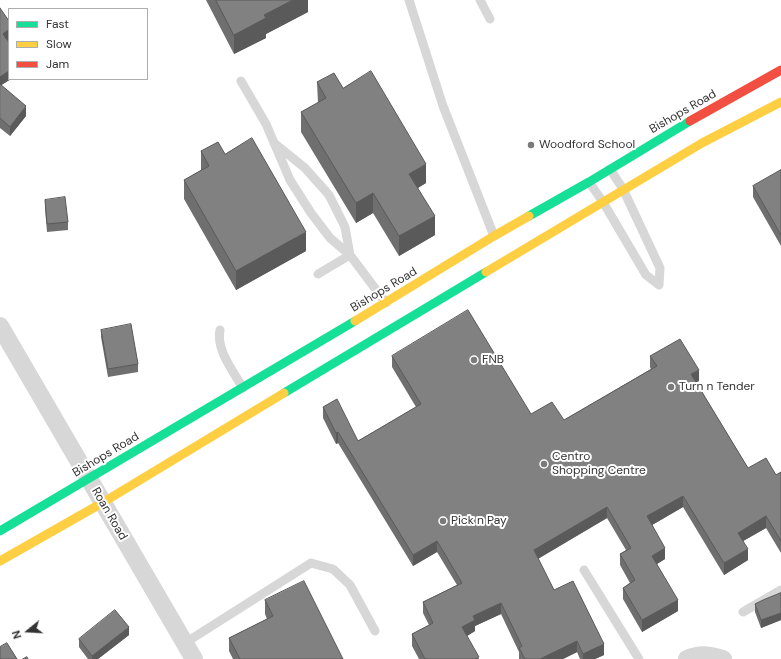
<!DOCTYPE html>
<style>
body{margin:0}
#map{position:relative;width:781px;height:659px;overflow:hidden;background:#fff;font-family:"DM Sans",sans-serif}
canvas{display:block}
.legend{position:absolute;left:8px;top:8px;width:140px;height:72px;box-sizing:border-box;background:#fff;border:1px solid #adadad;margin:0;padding:5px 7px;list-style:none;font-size:12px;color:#333}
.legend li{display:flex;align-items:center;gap:8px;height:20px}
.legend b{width:20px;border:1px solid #adadad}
.north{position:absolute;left:8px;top:611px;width:40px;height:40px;-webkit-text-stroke:3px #fff;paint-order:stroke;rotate:252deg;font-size:11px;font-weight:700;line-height:16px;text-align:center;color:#333}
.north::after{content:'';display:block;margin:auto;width:14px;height:18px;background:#333;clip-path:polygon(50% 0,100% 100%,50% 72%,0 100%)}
</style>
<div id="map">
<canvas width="781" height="659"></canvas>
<ul class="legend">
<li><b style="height:5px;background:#16e098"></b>Fast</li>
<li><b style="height:5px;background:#ffcf43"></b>Slow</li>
<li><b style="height:5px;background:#f24e42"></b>Jam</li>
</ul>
<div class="north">N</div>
</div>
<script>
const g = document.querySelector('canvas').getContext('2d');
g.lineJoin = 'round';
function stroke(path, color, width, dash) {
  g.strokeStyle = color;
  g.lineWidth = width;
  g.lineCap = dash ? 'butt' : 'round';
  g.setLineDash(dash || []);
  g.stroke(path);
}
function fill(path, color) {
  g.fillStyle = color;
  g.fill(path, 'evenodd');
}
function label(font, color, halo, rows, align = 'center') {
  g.font = font + ' "DM Sans",sans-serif';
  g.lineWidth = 4;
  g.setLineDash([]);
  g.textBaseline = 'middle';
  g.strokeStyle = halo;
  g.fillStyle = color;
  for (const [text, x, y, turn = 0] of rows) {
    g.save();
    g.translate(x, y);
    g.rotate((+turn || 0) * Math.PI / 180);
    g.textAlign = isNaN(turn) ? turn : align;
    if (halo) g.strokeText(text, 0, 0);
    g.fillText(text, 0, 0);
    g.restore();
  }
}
const lane = new Path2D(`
 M409,0L443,106L494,236
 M480,0L490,19
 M241,81L266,124L290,180L311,213L330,238L350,255L386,303
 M274,143L305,168L329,195L345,227L350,255
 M610,169L623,189L660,268L659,285
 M589,182L603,202L646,275L659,285
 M318,274L350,255
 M220,330C216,350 233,371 243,388
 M584,570L639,659
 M743,612L781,590
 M185,643L311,563L333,569L350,585L375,631`);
const street = new Path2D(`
 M0,326L194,659
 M687,659C700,653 710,655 723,659`);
const fast = new Path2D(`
 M529,216L589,182L690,121
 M284,393L486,272
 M0,531L355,321`);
const slow = new Path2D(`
 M486,272L702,143L781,102
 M355,321L494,236L529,216
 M0,561L102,503L284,393`);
const jam = new Path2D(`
 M690,121L781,70`);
const wall = new Path2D(`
 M206,0H308V12L266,34V38L234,54Z
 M0,8L9,39L7,40L9,79H11L1,85L26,116L10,136L0,128Z
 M317,82L343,88L426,183L418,188L435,235L399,256L373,213L356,223L301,132V112L318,103Z
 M201,151L225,154L306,251L236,290L184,199V180L201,170Z
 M781,170V246L753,197V186Z
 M45,200L68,222V230L47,232L45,208Z
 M101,330L138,364V372L108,377L101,337Z
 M392,356L531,414L564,420L651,369L650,367V356L699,381L696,382L748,468L776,475L781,472V553L766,528L743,541L748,560L724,575L683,507L652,525L665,559L657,564L678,611L642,632L623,599V588L630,583L620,565V554L626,550L607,518L538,559L554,590L604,655L595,659H580L577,652L563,659H519V652L501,614L475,626V631L467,636L479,659H419L412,646V634L429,625L423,613V602L457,585L437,552L413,566L338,443L336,444L323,418V407L358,441L416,407L392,367Z
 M781,593V620L761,628L755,612V604Z
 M265,600L343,659H233L229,651V638L267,619L265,614Z
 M129,635L98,659H88L79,647V639Z`);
const shadedWall = new Path2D(`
 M293,0H308V12L266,34V38L234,54V35L264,15Z
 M9,29V39L3,43V34Z
 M9,71V79H11L0,86V77Z
 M26,106V116L10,136V127Z
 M426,164V183L409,193V174Z
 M373,193V213L356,223V203Z
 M435,216V235L399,256V236Z
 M306,232V251L236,290V271Z
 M699,370V381L691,385V374Z
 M338,432V443L336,444V433Z
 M683,496V507L647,528V516Z
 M607,507V518L534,561V550Z
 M766,516V528L738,544V533Z
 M437,541V552L413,566V555Z
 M665,548V559L652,567V556Z
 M748,549V560L724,575V563Z
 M678,600V611L642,632V620Z
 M501,603V614L475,626V631L462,639V627L473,616Z
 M781,613V620L761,628V620Z
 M129,627V635L98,659H92V656Z
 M577,641V652L563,659H540Z
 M604,644V655L595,659H583V654Z`);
const building = new Path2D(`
 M216,0H293L264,15L266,18L234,35Z
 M0,8L9,21V29L3,34L9,43V71L0,77Z
 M371,71L426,164L409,174L435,216L399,236L373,193L356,203L301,112L326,98L317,82L334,73L343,88Z
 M0,84L26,106L10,127L0,118Z
 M252,138L306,232L236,271L184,180L209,166L201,151L218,142L225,154Z
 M781,170V235L753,186Z
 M65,197L68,222L47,224L45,200Z
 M468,310L531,414L552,402L564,420L657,366L650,356L680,339L699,370L691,374L748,468L766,458L776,475L781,472V541L766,516L738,533L748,549L724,563L683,496L647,516L665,548L652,556L678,600L642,620L623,588L635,580L620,554L631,548L607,507L534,550L554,590L573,581L604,644L583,654L577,641L540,659H525L519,648L522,646L501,603L473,616L475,620L462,627L479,657L475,659H425L412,634L433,623L423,602L462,583L437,541L413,555L338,432L336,433L323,407L337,399L358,441L421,404L392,356Z
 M131,324L138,364L108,369L101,330Z
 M304,581L343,659H240L229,638L273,616L265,600Z
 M781,593V613L761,620L755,604L763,600Z
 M115,610L129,627L92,656L79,639Z
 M7,643L17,659H0V647Z
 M27,657L28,659H23Z`);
const markers = [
 [531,145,4,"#7a7a7a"],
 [474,360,4,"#7a7a7a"],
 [671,387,4,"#7a7a7a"],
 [544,464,4,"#7a7a7a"],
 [443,521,4,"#7a7a7a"]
];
const streetNames = [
 ["Bishops Road",683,112,-30],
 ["Bishops Road",384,290,-31],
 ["Bishops Road",106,455,-31],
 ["Roan Road",109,514,60]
];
const poiNames = [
 ["Woodford School",539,145],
 ["FNB",482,360],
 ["Turn n Tender",679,387],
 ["Centro",552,457],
 ["Shopping Centre",552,471],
 ["Pick n Pay",451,521]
];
stroke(lane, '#d7d7d7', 9);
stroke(street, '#d7d7d7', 18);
stroke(fast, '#16e098', 9);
stroke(slow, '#ffcf43', 9);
stroke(jam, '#f24e42', 9);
fill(wall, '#6f6f6f');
fill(shadedWall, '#5a5a5a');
fill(building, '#818181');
stroke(building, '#5a5a5a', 1);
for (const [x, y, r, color] of markers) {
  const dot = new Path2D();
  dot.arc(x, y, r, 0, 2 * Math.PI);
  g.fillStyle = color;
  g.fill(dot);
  stroke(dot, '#fff', 1.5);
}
label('12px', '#333', '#fff', streetNames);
label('12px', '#333', '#fff', poiNames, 'left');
</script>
